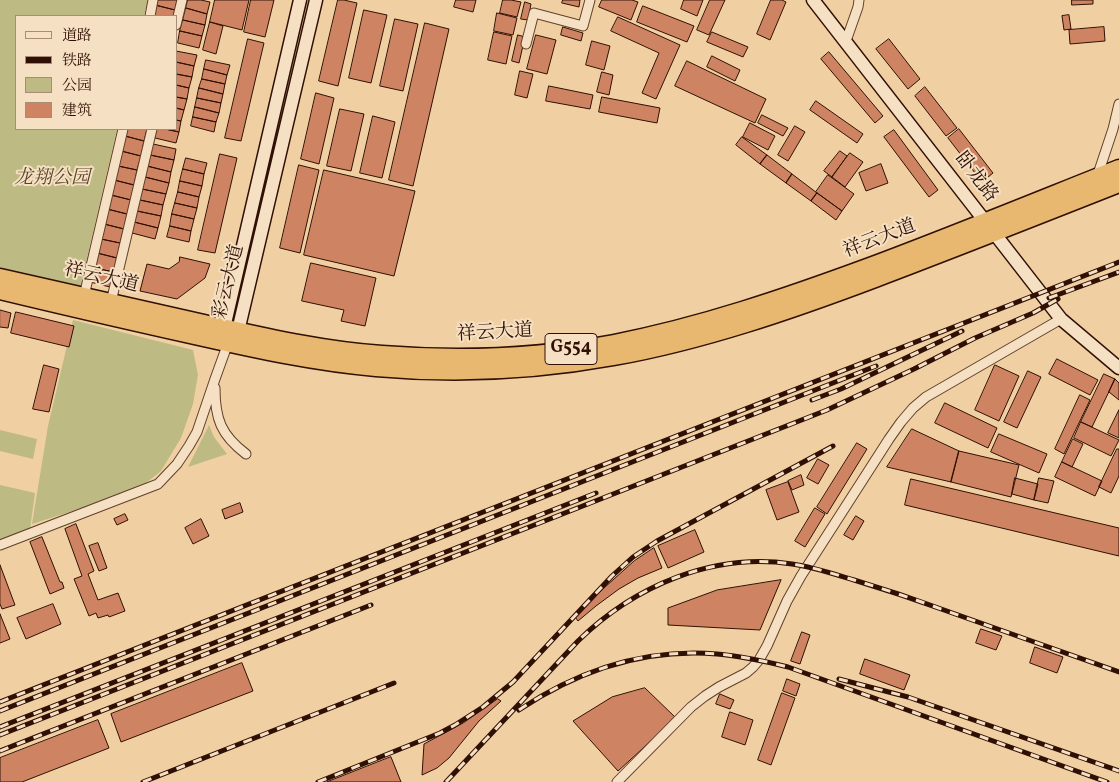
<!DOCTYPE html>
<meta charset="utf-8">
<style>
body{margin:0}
#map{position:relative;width:1119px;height:782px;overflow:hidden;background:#f0d0a2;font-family:Vollkorn,"Noto Serif SC",serif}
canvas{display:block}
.legend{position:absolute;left:15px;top:15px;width:162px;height:115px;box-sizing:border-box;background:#f5e0c3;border:1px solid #a68d77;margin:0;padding:6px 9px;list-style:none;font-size:15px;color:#301004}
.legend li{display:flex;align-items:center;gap:10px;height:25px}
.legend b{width:25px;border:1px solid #a68d77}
</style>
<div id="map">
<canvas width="1119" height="782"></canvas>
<ul class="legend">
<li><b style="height:6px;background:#f5e0c3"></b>道路</li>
<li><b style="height:6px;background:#301004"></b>铁路</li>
<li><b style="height:14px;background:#bdba83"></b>公园</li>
<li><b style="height:14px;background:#ce8462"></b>建筑</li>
</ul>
</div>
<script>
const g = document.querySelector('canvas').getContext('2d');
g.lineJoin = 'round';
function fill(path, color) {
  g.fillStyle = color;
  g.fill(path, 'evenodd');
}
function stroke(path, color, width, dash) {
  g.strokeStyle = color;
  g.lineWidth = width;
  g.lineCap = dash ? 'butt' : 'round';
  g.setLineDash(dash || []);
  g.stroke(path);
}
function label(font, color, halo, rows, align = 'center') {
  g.font = font + ' Vollkorn,"Noto Serif SC",serif';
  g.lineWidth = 4;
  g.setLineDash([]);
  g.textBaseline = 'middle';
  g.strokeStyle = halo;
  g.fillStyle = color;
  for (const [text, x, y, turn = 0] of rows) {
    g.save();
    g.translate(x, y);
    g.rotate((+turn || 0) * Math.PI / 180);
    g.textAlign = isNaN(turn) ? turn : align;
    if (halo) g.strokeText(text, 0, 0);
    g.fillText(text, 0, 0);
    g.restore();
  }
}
const green = new Path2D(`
 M0,0H148L144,16H16V129H117L80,288L0,270Z
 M73,320L193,350L198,375L193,404L181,438L161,471L141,487L110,499L32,524L48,426Z
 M209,425L214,437L227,454L188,467Z
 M0,430L37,439L33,459L0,451Z
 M0,485L35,493L30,529L0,539Z`);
const building = new Path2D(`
 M156,0H177L175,10L155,5Z
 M188,0H201L210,2L207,14L186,8Z
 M215,0H249L242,30L210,22Z
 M251,0H274L265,37L244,32Z
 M338,0H344L357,3L338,86L319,81Z
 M456,0H476L473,12L454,7Z
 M503,0H511L521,2L517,17L500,13Z
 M563,0H580L579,7L562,3Z
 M602,0H632L638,2L631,20L599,7Z
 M684,0H703L697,16L681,9Z
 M710,0H725L709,35L697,30Z
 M771,0H782L786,2L770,40L757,34Z
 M1072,0H1093V4L1072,5Z
 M525,2L531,4L528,20L521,19Z
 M155,5L175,10L173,16H153Z
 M643,6L694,26L687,42L637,22Z
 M186,8L207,14L205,25L183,20Z
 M364,10L387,15L371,83L349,78Z
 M497,13L517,18L513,35L494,31Z
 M1069,15L1071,29L1064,30L1062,16Z
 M618,17L680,45L656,99L642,93L659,53L611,31Z
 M395,19L418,24L403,91L380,86Z
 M183,20L205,25L202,36L180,31Z
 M210,22L223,26L216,54L203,50Z
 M425,23L449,29L413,186L389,180Z
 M563,27L583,33L581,41L561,35Z
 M1104,27L1105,41L1070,44L1069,30Z
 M180,31L202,36L199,48L178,43Z
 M494,32L512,36L506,64L488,60Z
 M712,32L748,47L743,57L707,42Z
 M518,35L525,37L519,63L512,61Z
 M536,35L556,40L547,74L527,69Z
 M248,39L264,43L241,141L225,138Z
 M889,39L920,79L908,89L876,49Z
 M592,41L610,46L604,70L586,65Z
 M176,51L197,55L194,66L176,62Z
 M829,52L883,116L875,123L821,59Z
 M712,56L740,70L735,81L707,67Z
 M206,60L230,65L227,75L204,69Z
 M687,61L766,99L755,123L675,86Z
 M176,62L194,66L192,77L176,74Z
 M204,69L227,75L225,84L202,79Z
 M520,71L533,74L527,98L515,95Z
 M602,72L613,75L609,95L597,92Z
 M176,74L192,77L189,88L176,85Z
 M202,79L225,84L223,94L199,88Z
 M176,85L189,88L187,99L176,97Z
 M549,86L593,95L590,109L546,101Z
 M925,87L957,128L946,136L915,96Z
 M199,88L223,94L221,103L197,98Z
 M316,93L334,98L319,164L301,159Z
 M176,97L187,99L184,110L176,108Z
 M602,97L660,108L657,123L599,112Z
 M197,98L221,103L219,113L195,107Z
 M816,101L863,134L857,143L810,110Z
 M195,107L219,113L216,122L193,117Z
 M176,108L184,110L181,121L176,120Z
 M340,109L364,114L351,171L327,166Z
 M762,115L788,128L783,136L758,123Z
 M373,116L395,122L382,178L360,173Z
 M193,117L216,122L214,132L191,126Z
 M176,120L181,121L179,132L165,129H176Z
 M750,123L775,136L768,150L743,137Z
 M795,126L805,132L788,161L778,155Z
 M126,129H147L144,141L125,136Z
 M157,129H165L179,132L176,143L155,138Z
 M959,129L993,173L982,182L948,138Z
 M894,130L938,190L929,197L884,137Z
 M125,136L144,141L141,156L121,151Z
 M742,137L767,155L760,164L736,145Z
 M153,144L176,149L174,160L150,155Z
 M121,151L141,156L137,170L118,166Z
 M840,151L847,156L832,177L824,171Z
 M850,153L863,162L845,187L832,177Z
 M220,154L237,158L215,253L198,250Z
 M150,155L174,160L171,172L147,166Z
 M767,155L792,174L786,183L760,164Z
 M186,158L207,163L204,174L183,169Z
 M881,164L888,183L866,191L859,173Z
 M299,165L319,170L300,253L280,248Z
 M118,166L137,170L134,185L114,180Z
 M147,166L171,172L169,183L145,177Z
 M183,169L204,174L202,186L180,181Z
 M324,170L415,191L394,276L304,255Z
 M792,174L817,193L811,201L786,183Z
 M828,175L854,194L842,211L816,192Z
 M145,177L169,183L166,194L142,189Z
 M114,180L134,185L131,200L111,195Z
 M180,181L202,186L199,197L178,192Z
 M142,189L166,194L163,205L140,200Z
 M178,192L199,197L197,208L175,203Z
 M817,193L842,211L836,220L811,201Z
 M111,195L131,200L127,214L107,209Z
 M140,200L163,205L161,216L137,211Z
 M175,203L197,208L194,219L172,214Z
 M107,209L127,214L124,229L104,224Z
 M137,211L161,216L158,228L134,222Z
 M172,214L194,219L191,231L170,226Z
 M134,222L158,228L155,239L132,233Z
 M104,224L124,229L120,243L101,239Z
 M170,226L191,231L189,242L167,237Z
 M101,239L120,243L117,258L97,253Z
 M97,253L117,258L114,272L94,268Z
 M180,257L210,264L205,278L177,299L140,291L147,264L169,269L179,262Z
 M311,263L376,278L365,326L341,321L344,310L302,301Z
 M94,268L114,272L110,287L90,282Z
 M0,310L11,313L8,328L0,327Z
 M16,312L74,326L69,347L11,333Z
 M1057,359L1098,380L1090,395L1049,374Z
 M44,365L59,369L49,412L33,409Z
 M995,365L1019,376L999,421L975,410Z
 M1028,371L1041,377L1017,428L1004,422Z
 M1104,374L1115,379L1092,427L1081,422Z
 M1115,379L1119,383V400L1109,392Z
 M1080,395L1090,400L1064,454L1055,449Z
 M945,403L997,428L988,448L935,423Z
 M1119,410V438L1108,433Z
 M1081,422L1119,440L1111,456L1074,438Z
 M912,429L959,451L951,482L887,467Z
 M999,434L1047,454L1039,473L991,452Z
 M1073,439L1083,444L1072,467L1062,462Z
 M857,443L867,449L827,514L817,507Z
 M1117,449H1119V476L1111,493L1099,487Z
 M959,451L1019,465L1011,497L951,482Z
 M818,459L829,465L818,484L807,478Z
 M1062,462L1102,481L1095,496L1055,477Z
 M801,475L804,485L792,490L788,481Z
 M1015,478L1038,484L1034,500L1012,494Z
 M1039,478L1054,481L1048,503L1034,500Z
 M911,479L1119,528V556L905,505Z
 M788,482L799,512L777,520L766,490Z
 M240,503L243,512L225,519L222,510Z
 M815,508L825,514L805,547L795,541Z
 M125,514L128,520L117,525L114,519Z
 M856,516L864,521L853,540L844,535Z
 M201,519L209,536L193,544L185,528Z
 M76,524L94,571L88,574L98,600L118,593L125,611L109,617L108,615L98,618L96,613L89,616L74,579L82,576L65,529Z
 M695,530L704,552L668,568L658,546Z
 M42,537L60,582H62L64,588L50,594L30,542Z
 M98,543L107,568L99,571L89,546Z
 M654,548L662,568L638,578L619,589L596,606L578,621L575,617L604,588L634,561Z
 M0,565L15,605L2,609L0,604Z
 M781,580L760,630L668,625V608L717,590Z
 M53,604L61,624L26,639L17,618Z
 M0,614L10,639L0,643Z
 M981,629L1002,636L996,650L976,643Z
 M802,632L810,635L800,664L791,661Z
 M1035,647L1063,657L1057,673L1030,663Z
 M865,659L910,675L904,690L860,674Z
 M242,663L253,691L121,742L111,714Z
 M787,679L800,684L796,696L783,691Z
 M645,688L676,718L618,771L573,721L612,697Z
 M782,693L795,698L771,765L758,760Z
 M720,694L734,700L730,709L716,704Z
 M498,699L501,701L479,721L449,758L437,768L422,775L424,744L463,723Z
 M730,712L753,720L745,745L722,737Z
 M98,720L109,748L22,782H0V758Z
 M391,757L401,782H327Z`);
const street = new Path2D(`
 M150,16L153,0
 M176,25L182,0
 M846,41L858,7L859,0
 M526,44L534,13L583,26L590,0
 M1097,177L1113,129L1119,104
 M84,296L123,129
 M111,302L152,129
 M215,388C215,419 221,435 246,454
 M0,545L158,484L177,464L189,446L197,432L215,379L228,343
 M617,782L691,707L705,696L719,687L746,673L753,667L759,660L767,646L787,601L801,576L889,439L901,422L913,408L926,397L1061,319`);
const secondary = new Path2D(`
 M813,0L1061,319L1119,368
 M226,336L224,328L300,0
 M233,337L238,331L316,0`);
const highway = new Path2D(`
 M0,277C68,292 136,308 204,323C263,336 322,350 382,354C459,360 538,357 614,343C701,326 786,297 870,266C953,235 1036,201 1119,168
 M0,291C66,307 132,322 199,337C257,350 316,363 376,368C454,375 537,371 614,357C703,341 790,311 875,279C957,248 1038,216 1119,184`);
const rail = new Path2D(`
 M1049,298L1119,272
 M812,400L841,389L962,331
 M839,679L908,697L1119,771
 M0,702L1119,262
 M519,710C579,670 644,648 717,654C741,656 764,661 788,667L1107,782
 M0,711L876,366
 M0,727L596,493
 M0,735L827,410L914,369L975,338L1033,313L1058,299
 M0,751L371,605
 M143,782L394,683
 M318,782L440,733L455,725L483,707L513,682L612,576L633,557L657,541L833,446
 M446,782L578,641C634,586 713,552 792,564C813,567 834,574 854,580C884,589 914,599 944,610C1002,631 1061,651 1119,672`);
const shields = [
 [571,349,52]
];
const shieldNames = [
 ["G554",571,349]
];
const streetNames = [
 ["卧龙路",975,178,52],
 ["祥云大道",880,240,-21],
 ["祥云大道",101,279,13],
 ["彩云大道",230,282,-76],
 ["祥云大道",495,334,-3]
];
const parkNames = [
 ["龙翔公园",52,180]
];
fill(green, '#bdba83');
fill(building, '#ce8462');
stroke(building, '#301004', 1);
stroke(street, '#60402c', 11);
stroke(secondary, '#301004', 15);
stroke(highway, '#301004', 19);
stroke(street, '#f5e0c3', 9);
stroke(secondary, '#f5e0c3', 12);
stroke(highway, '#e8b871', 16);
stroke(rail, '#301004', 5);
stroke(rail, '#f5e0c3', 3, [9]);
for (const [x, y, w] of shields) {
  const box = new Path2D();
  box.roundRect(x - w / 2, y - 15.5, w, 31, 4);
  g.fillStyle = '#f5e0c3';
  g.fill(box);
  stroke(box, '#301004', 1);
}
label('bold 18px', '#301004', null, shieldNames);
label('19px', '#301004', '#f5e0c3', streetNames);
label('italic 19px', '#5a432a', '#f5e0c3', parkNames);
</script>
